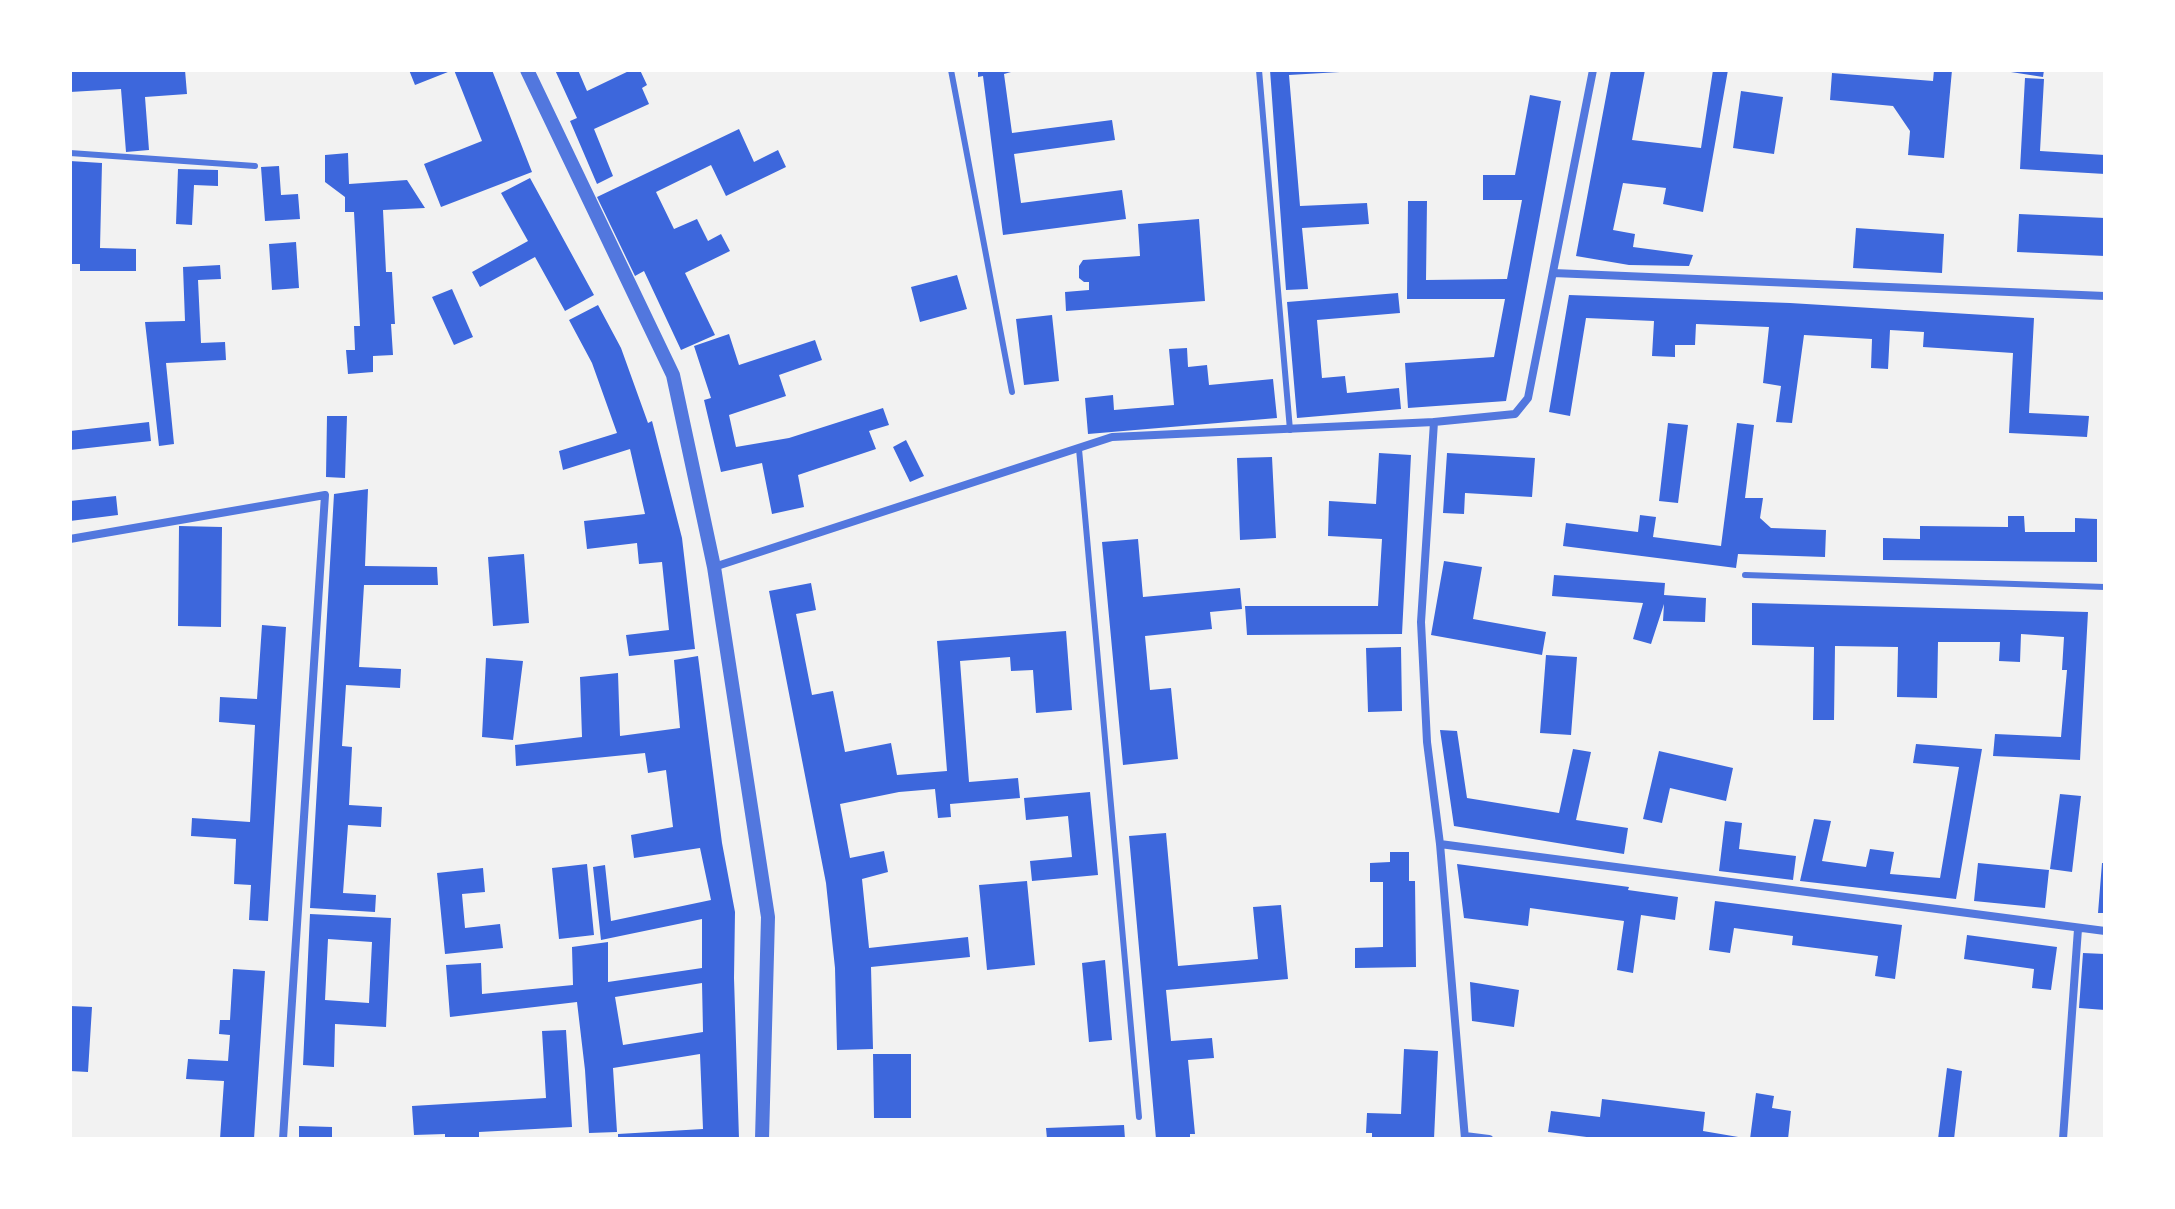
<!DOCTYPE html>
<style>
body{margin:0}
#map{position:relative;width:2175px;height:1209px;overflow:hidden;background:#f2f2f2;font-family:Lato,sans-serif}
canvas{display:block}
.frame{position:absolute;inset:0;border:72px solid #fff;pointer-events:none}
</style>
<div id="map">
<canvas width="2175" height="1209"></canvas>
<div class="frame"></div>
</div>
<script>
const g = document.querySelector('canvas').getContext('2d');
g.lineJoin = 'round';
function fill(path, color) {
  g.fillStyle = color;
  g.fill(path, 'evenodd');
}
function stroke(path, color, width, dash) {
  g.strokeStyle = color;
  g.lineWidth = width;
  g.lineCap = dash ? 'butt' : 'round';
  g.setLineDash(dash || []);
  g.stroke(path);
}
const building = new Path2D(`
 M185,70L187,94L145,97L149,150L126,152L121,89L70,92V71Z
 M409,70H453L415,85Z
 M454,70H492L532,172L441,207L424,164L482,141Z
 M555,70H578L587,91L631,70H640L647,85L642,88L649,104L594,129L613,176L597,184L570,121L577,118Z
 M978,70H1018L1004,74L1012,133L1112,120L1115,140L1014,154L1021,203L1122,190L1126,219L1003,235L983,76L978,77Z
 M1270,70H1340V72L1289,75L1300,206L1367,203L1369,224L1302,228L1308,289L1286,290Z
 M1611,70H1645L1632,140L1701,148L1713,70H1728L1703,212L1663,204L1666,188L1623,183L1613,230L1635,234L1633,247L1693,255L1689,266L1629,265L1576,256Z
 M1934,70H1952L1944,158L1908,155L1910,131L1893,106L1830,100L1832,73L1933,81Z
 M1998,70H2044L2043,77Z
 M2025,78L2044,79L2040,151L2105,155V174L2020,169Z
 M1741,91L1783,97L1774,154L1733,148Z
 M1530,95L1561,101L1506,401L1408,408L1405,363L1494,357L1505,299H1407L1408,201H1427L1426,280L1507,279L1522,200H1483V175H1515Z
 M739,129L754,162L778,150L786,167L726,196L711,165L656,192L674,229L697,219L708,241L721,234L730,251L685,273L715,335L681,350L644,271L635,276L597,197Z
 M348,153L349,184L407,180L425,208L383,210L386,272H392L395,324H391L393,355L373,356V372L348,374L346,350H355L354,326H360L354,212H345V197L325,182V155Z
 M70,161L102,163L100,248L136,249V271H80V264H70Z
 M279,166L281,195L298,194L300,219L265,221L261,167Z
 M178,169L218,170V186L194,185L192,225L176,224Z
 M530,178L594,295L565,311L535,257L480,287L472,272L528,241L501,193Z
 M2019,214L2105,218V256L2017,252Z
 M1199,219L1205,301L1066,311L1065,292L1089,290V282H1084L1079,278V266L1083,260L1140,256L1138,224Z
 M1856,228L1944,234L1942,273L1853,268Z
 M296,242L299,288L272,290L269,244Z
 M220,265L221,279L198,280L201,343L225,342L226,360L166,363L174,444L159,446L145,322L185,321L183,267Z
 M957,275L967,309L920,322L911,287Z
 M452,289L473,337L454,345L432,297Z
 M1398,293L1400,313L1317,320L1322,378L1345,376L1347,393L1399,388L1401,409L1297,418L1287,302Z
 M1569,295L1790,303L2034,318L2029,413L2089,416L2087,437L2009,433L2013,353L1923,347L1924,332L1890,330L1888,369L1871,368L1872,339L1804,335L1792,423L1776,422L1781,386L1763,383L1769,327L1696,324L1695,345H1675V357L1652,356L1654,321L1586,318L1570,416L1549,412Z
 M598,305L621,348L648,423L652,421L682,538L695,649L629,656L626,635L669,630L662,562L639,564L637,543L587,549L584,521L645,514L630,449L563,470L559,451L617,433L592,363L569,320Z
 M1052,315L1059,381L1024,385L1016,319Z
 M729,334L739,365L815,340L822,360L779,375L786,396L729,415L736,447L789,438L883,408L889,425L869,431L876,449L798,475L804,507L772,514L762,463L721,472L704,400L711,398L694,346Z
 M1187,348L1188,367L1207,365L1209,385L1273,379L1277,418L1088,434L1085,398L1113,395L1114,410L1174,405L1169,349Z
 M327,416H347L345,478L326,477Z
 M149,422L151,441L70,450V431Z
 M1668,423L1688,425L1678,503L1659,501Z
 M1737,423L1754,425L1745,498H1763L1760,518L1771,528L1826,530L1825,557L1738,554L1736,568L1563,546L1566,523L1638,532L1640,515L1656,517L1653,537L1721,546Z
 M906,440L924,476L910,482L893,447Z
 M1379,453L1411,455L1402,634L1247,635L1245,606H1378L1382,539L1328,536L1329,501L1376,504Z
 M1447,453L1535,458L1532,497L1465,493L1464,514L1443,513Z
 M1272,457L1276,538L1240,540L1237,458Z
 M368,489L365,566L437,567L438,585H364L359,667L401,669L400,688L346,685L342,746L352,747L349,805L382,807L381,827L348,825L343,893L376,895L375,912L310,908L334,494Z
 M116,496L118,515L70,521V501Z
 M2008,516H2024L2025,532H2075V518L2097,519V562L1883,560V538L1920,539V526L2008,527Z
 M179,526L222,527L221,627L178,626Z
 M1138,539L1143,597L1240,588L1242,609L1210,612L1212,629L1145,636L1150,690L1171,688L1178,759L1123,765L1102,542Z
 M524,554L529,623L493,626L488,557Z
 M1444,561L1482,567L1473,619L1546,632L1542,655L1431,635Z
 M1554,575L1665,583L1664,595L1706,598L1705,622L1663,621L1664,604L1651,644L1633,639L1643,603L1552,596Z
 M811,583L816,610L796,614L812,695L833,691L845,752L891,743L897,775L947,771L937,641L1066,631L1072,710L1036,713L1033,670L1011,671L1010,657L960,661L969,782L1018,778L1020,798L950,804L951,817L938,818L935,789L899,792L840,804L850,858L884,851L888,872L862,879L869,948L968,937L970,957L871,967L873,1049L837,1050L835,968L826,883L769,591Z
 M1752,603L2088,612L2080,760L1993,756L1995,734L2061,737L2067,670H2062L2064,637L2021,634L2020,662L1999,661L2000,642H1938L1937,698L1897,697L1898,647L1835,646L1834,720H1813L1814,647L1752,645Z
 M262,625L286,627L268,921L249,920L251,885L234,884L236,839L191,836L192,818L250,822L255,725L219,722L220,697L257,699Z
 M1401,647L1402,711L1368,712L1366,648Z
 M1546,655L1577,657L1571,735L1540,733Z
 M698,656L722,843L735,912L734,978L739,1139H618V1134L703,1129L700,1054L613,1068L617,1132L589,1133L585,1070L577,1002L450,1017L446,965L481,963L482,994L573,985L572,947L608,942V982L702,968V919L601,940L593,867L605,865L611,921L711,900L700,848L634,858L631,835L673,827L666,770L648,773L645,753L516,766L515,745L582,737L580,677L618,673L620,736L680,728L674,660ZM702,983L703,1032L623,1045L615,997Z
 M486,658L523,661L513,740L482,737Z
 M1440,730L1457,731L1467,798L1559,813L1573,749L1591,752L1576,820L1628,828L1624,854L1454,826Z
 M1916,744L1982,749L1956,899L1800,881L1814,819L1831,821L1822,861L1866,867L1870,849L1894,852L1890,874L1940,878L1959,767L1913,763Z
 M1659,751L1733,768L1726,801L1670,788L1662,823L1643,819Z
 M1090,792L1098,875L1032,881L1030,861L1072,857L1068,816L1026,820L1024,798Z
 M2060,794L2081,796L2072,872L2050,869Z
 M1725,821L1742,823L1739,849L1796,856L1793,880L1719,871Z
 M1166,833L1178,966L1258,959L1253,907L1281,905L1288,979L1166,990L1171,1041L1212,1038L1214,1058L1188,1060L1195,1134H1190V1139H1156L1129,836Z
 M1390,852H1409V881H1415L1416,967L1355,968V948L1383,947V882H1370V863L1390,862Z
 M1978,863L2049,870L2045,908L1974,901Z
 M2102,863H2105V913H2098Z
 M587,864L594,935L559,939L552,868Z
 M1457,864L1629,887L1628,890L1678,897L1675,920L1641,915L1633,973L1617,970L1624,921L1530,908L1528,926L1464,918Z
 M483,868L485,892L462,894L465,928L500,924L503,948L445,954L437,873Z
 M1027,881L1035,965L987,970L979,885Z
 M1715,901L1902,925L1895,979L1875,976L1878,956L1792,945L1793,936L1734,928L1730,953L1709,950Z
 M310,914L391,918L386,1027L335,1024L334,1067L303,1065ZM328,939L372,942L369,1003L325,1000Z
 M1967,935L2057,947L2051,990L2032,988L2034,969L1964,959Z
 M2083,953L2105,954V1010L2079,1008Z
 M1105,960L1112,1040L1089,1042L1082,963Z
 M233,969L265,971L254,1139H220L224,1081L186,1079L188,1059L228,1061L230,1035L219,1034L220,1020H230Z
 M1470,982L1519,990L1514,1027L1472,1021Z
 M70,1006L92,1007L88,1072L70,1071Z
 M566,1030L572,1127L479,1132V1139H445V1134L414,1135L412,1106L546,1098L542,1031Z
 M1404,1049L1438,1051L1434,1139H1372V1133H1366L1367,1113L1401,1114Z
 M873,1054H911V1118H874Z
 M1947,1068L1962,1071L1954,1139H1938Z
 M1756,1093L1774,1096L1772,1108L1791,1111L1788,1139H1750Z
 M1602,1099L1705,1112L1703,1131L1750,1139H1602L1548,1132L1551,1111L1600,1117Z
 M1124,1125L1125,1139H1047L1046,1128Z
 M299,1126L332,1127V1139H299Z`);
const service = new Path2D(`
 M951,70L1012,392
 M1259,70L1290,430
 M70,153L255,166
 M1079,449L1139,1117
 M1745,575L2105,587`);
const minor = new Path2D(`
 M1553,273L2105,296
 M70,539L325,495L283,1139
 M714,567L1112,437L1434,422
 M1440,844L2105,931
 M1465,1136L1489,1139
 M1465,1139L1440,844L1427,742L1421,622L1434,422L1515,414L1528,398L1593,70
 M2063,1139L2078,929`);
const tertiary = new Path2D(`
 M527,70L673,375L714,567L768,917L762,1139`);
fill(building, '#3d67dc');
stroke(service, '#5277de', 6);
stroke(minor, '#5277de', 8);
stroke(tertiary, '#5277de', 14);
</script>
